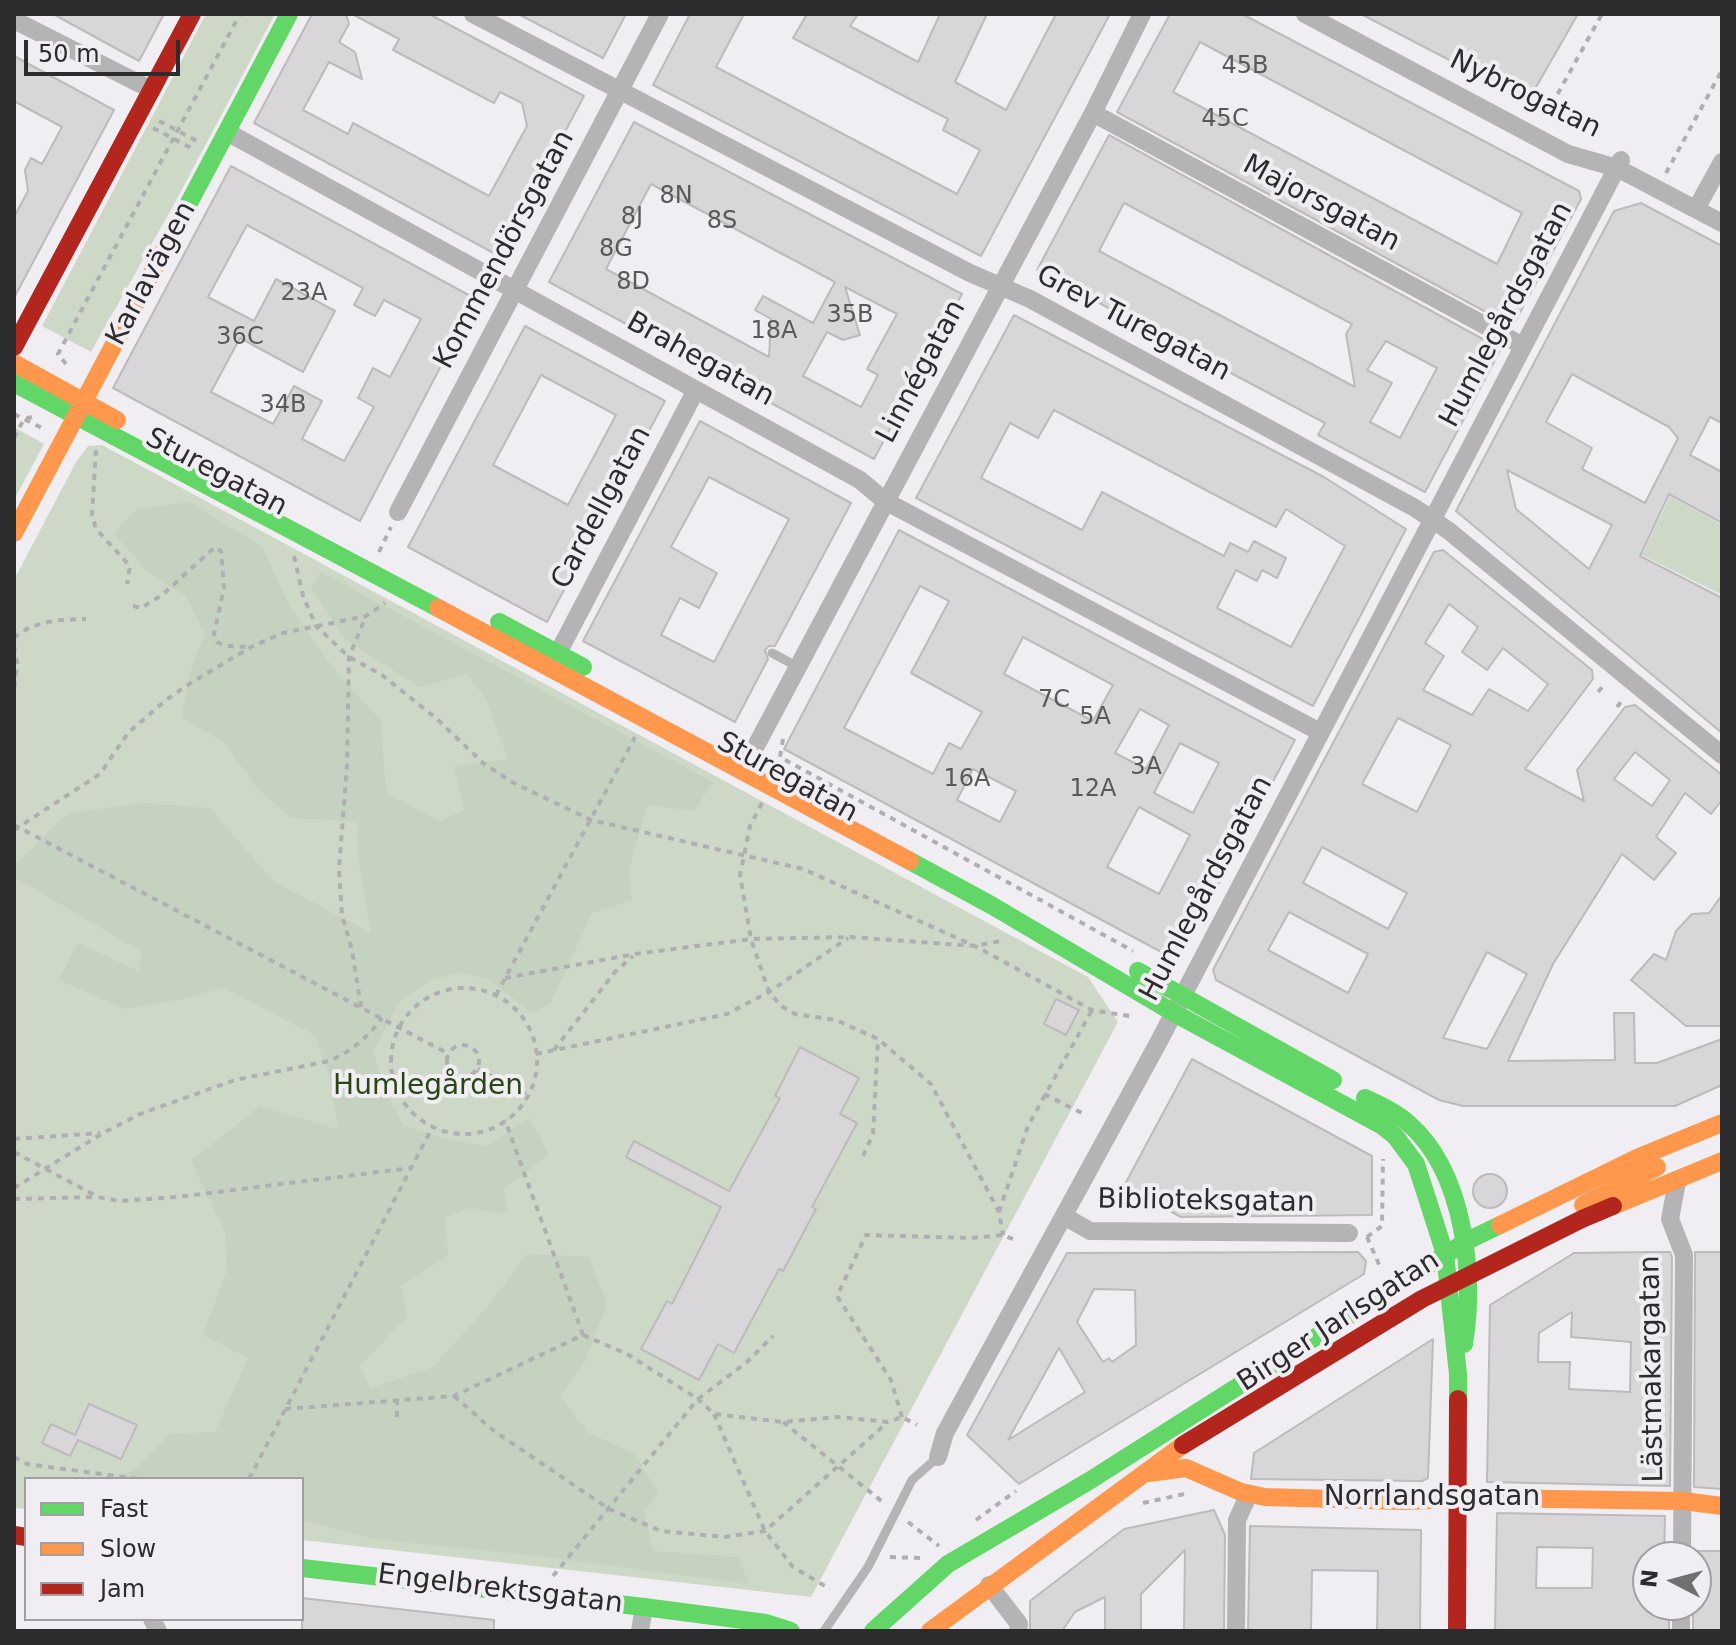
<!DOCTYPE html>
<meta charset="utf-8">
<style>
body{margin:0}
#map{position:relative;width:1736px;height:1645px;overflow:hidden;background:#f0eef2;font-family:"DejaVu Sans",sans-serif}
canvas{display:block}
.frame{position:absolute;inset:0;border:16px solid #2c2b2d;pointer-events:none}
.legend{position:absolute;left:24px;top:1477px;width:280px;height:144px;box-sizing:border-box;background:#f0edf3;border:2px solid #a29fa4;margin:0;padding:10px 14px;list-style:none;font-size:24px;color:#2c2b2d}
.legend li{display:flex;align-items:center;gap:16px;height:40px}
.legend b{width:40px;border:2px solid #a29fa4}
.north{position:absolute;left:1632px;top:1541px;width:80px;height:80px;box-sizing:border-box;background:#f0edf3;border:2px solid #a29fa4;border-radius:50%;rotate:276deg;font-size:22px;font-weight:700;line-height:32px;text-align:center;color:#2c2b2d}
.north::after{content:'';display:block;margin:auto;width:28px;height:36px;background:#716f72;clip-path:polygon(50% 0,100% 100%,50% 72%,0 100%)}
.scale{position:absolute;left:24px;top:40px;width:156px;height:36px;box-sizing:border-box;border:4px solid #2c2b2d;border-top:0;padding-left:10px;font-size:24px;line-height:28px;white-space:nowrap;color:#2c2b2d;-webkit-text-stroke:6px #f0edf3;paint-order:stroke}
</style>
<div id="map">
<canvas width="1736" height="1645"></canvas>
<div class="frame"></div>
<ul class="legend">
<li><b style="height:10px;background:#63d668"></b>Fast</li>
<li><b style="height:10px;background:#ff974d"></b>Slow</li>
<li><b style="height:10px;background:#b3261e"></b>Jam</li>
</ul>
<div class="north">N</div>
<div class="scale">50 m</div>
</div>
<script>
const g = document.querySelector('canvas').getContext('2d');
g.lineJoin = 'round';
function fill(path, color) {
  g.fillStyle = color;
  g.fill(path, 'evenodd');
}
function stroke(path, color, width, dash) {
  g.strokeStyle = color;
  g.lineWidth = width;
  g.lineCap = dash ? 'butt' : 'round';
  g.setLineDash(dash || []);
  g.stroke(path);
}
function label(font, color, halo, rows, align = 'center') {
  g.font = font + ' "DejaVu Sans",sans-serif';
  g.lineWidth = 8;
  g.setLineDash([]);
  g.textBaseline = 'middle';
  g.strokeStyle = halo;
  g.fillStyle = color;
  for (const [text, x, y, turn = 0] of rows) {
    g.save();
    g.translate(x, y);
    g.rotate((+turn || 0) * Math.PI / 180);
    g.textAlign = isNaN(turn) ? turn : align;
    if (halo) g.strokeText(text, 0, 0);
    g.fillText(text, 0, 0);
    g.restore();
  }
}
const green = new Path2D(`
 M206,14H275L172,208L91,352L42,326Z
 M14,427L44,444L14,500Z
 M102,445L1088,977L1118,1022L811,1597L302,1540V1479H26V1509L14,1508V580L76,462L88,446Z
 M1670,496L1722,525V595L1642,555Z`);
const forest = new Path2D(`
 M190,502L262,547L290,607L334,669L381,721L386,793L440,821L464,810L454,766L508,759L487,701L467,674L419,687L344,638L311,587L321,572L713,782L694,811L647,805L629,869L632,900L592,913L550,1004L532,1013L489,979L459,972L429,981L399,1002L373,1052L386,1092L403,1125L449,1140L486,1146L529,1118L549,1155L504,1189L508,1214L469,1208L445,1217L448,1255L401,1286L407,1316L360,1367L371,1388L433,1367L488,1306L527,1254L589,1257L607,1304L585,1362L560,1396L589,1433L634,1453L658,1493L644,1512L653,1551L738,1557L749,1584L537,1556L374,1539L302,1520V1479H115L137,1468L170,1434L215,1432L248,1358L203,1335L227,1270L225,1231L191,1161L260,1106L339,1130L329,1077L315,1035L224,988L179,1000L125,1009L59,980L78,943L138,971L142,952L14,877V866L68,813L144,803L210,808L273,881L371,933L357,853L358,822L291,818L257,788L225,743L181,717L192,666L205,633L186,596L145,570L114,533L138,509Z`);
const building = new Path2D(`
 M53,14H164L139,61Z
 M312,14H346L349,24L339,42L355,52L362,79L329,62L303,110L348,134L353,123L489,196L527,126L522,103L500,92L494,103L393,50L399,39L352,14H429L584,96L499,256L254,123Z
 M518,14H626L603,58Z
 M690,14H744L716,67L957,194L980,150L943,130L948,119L793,38L807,14H858L850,26L918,62L940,14H987L955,82L1006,110L1056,14H1110L981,256L653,85Z
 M1170,14H1242L1579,191L1581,199L1515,322L1508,324L1117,112ZM1200,42L1522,213L1497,264L1173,92Z
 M1361,14H1578L1528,101Z
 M14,56L114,110L14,298V217L28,191L25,170L31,158L42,164L62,127L14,101Z
 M634,122L962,294L874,459L549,282ZM651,184L835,282L813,323L763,296L755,310L771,319L769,357L606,269ZM845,287L897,314L867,369L878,375L861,407L803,376L827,332L843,340L860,335Z
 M1109,135L1501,349L1425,492L1318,435L1325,423L1037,270ZM1124,203L1352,324L1346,334L1355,387L1099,251ZM1386,341L1437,368L1400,438L1370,422L1392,383L1367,370Z
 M231,166L476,299L360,521L113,388ZM247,225L363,288L354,305L375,316L384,300L421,319L390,377L373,368L358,398L374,407L344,461L302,439L322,401L294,386L273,424L211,392L240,338L303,372L335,311L276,279L254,321L208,297Z
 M1641,203L1722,246V423L1710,417L1690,455L1722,472V523L1669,494L1640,556L1722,598V733L1456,511L1614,211ZM1572,374L1669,427L1678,438L1645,503L1582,469L1592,448L1546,422ZM1507,470L1612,525L1589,569L1516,509Z
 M1014,315L1324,477L1406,529L1313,706L916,498ZM1054,410L1276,527L1286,509L1345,546L1291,647L1217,608L1236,570L1257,581L1262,570L1277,578L1286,558L1254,541L1248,552L1230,543L1224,556L1102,492L1082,530L981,478L1010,423L1038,438Z
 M525,326L665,401L547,622L408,547ZM541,375L616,415L568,505L493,465Z
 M700,421L851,503L775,646H769L765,650L768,659L735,722L583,641ZM709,477L789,519L714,662L661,635L680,598L699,608L717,573L671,547Z
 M899,530L1295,740L1178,961L784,749ZM920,586L949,601L911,673L982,712L961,749L949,743L933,774L844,728ZM1023,637L1113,685L1093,721L1004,674ZM1140,709L1169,725L1146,769L1115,753ZM1180,743L1219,763L1193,813L1154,793ZM973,769L1016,791L1000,822L957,800ZM1139,807L1190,835L1159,894L1107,867Z
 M1443,550L1592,670L1593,679L1525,769L1584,801L1577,770L1625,707L1635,705L1722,775V800L1711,814L1685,793L1656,837L1676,853L1654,880L1622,854L1553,964L1508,1061L1615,1060L1614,1013H1634L1635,1063H1657L1722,1039V1085L1675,1106H1463L1439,1100L1216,980L1213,970L1434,552ZM1449,604L1478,627L1462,652L1487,670L1503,648L1548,684L1528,711L1489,689L1472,715L1423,690L1444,656L1425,643ZM1398,718L1451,745L1417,812L1362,784ZM1635,752L1670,780L1652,806L1614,779ZM1322,847L1407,893L1388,929L1303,883ZM1289,912L1368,954L1348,993L1268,950ZM1487,952L1527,974L1487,1049L1443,1038Z
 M1722,895V1026H1686L1631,980L1654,954L1666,960L1676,931L1692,914L1709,913Z
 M1056,999L1079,1010L1066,1035L1044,1024Z
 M800,1047L859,1078L840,1114L857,1123L812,1207L816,1209L783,1271L779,1269L734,1353L718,1344L699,1380L641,1349L667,1301L672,1304L721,1207L626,1157L634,1141L729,1191L780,1098L775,1096Z
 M1192,1059L1372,1156V1215L1181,1217L1124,1186Z
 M1473 1191a17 17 0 1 1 34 0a17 17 0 1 1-34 0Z
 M1358,1252L1366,1261L1364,1274L1019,1484L967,1435L1067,1253ZM1094,1289L1135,1290L1136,1345L1112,1362L1109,1358L1103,1362L1077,1322ZM1059,1348L1085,1392L1008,1440Z
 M1652,1252H1670L1672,1257L1670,1486L1487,1482L1490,1305L1574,1253ZM1572,1312L1571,1337L1631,1342L1630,1392L1569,1389L1570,1362H1538L1539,1333Z
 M1695,1252H1722V1489L1694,1487Z
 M1433,1339L1428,1478L1422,1481L1251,1479L1254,1453Z
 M89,1404L137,1425L121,1459L78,1440L70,1456L42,1443L51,1424L75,1435Z
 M1214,1510L1225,1535L1224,1631H1184L1185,1550L1141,1594V1631H1105V1597L1075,1612L1062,1631H1030V1601L1124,1529Z
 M1497,1513L1665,1516L1664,1557H1648V1605H1669V1631H1495ZM1537,1547L1593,1548L1592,1588H1536Z
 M1250,1526L1421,1530L1420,1631H1377L1378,1571L1312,1570L1311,1631H1248Z
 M1696,1551H1722V1631H1693V1605H1696Z
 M302,1598L494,1620V1631H302Z`);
const path = new Path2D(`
 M1497,91L1506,71
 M1546,115L1602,14
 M159,121L197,141
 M153,128L195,150
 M1666,173L1722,70
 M66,364L58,354L240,14
 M14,414L46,430
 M14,438L24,419L32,417
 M96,450L92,515L96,529L130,566L127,584
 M379,552L391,527
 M294,556L303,596L316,626L349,657L382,675L437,719L483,763L512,782L591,820L803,869L975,946L1092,1010L1135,1017
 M133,606L141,608L162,595L215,547L221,551L224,588L214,634L217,642L225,646L249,647
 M14,638C32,621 63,619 86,619
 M14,646L17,663L14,690
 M1598,692L1606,683
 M1617,707L1624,698
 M783,739L780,757L1133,951
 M762,803L750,826L740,875L751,939L769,992L781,1006L795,1014L836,1020L878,1039L931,1084L999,1212L1003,1235
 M14,825L449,1054
 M14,830L100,774L128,733L166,700L189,684L251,647L283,633L366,616L385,603
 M505,978L635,954L751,939L850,937L975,946L1005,940
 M391 1061a73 73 0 1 1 146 0a73 73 0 1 1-146 0Z
 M496,995L635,737
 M361,1007L352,950L342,915L339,868L347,766L349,657L366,616
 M447 1061a16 16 0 1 1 32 0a16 16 0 1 1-32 0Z
 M554,1050L615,972L633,956
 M536,1054L727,1014L769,992L848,938
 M478,1069L528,1095
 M1044,1094L1084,1114
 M14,1139L100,1133
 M14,1152L98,1197L120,1201L177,1197L411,1168
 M863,1156L873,1134L878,1039
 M14,1188L103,1133L140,1114L235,1080L329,1061C351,1052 368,1037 382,1018
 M14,1199L96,1197
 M999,1212L1028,1126L1092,1010
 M1367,1237L1382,1226L1383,1159
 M1367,1237L1381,1269
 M583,1335L627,1354L698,1399L747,1362L773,1336
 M454,1396L494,1431L609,1509L661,1531L725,1537L765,1531L888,1422
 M397,1399V1422
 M285,1409L454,1396L583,1335L505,1120
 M714,1414L765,1531L793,1567L830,1589
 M902,1417L891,1380L837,1296L866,1235L971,1238L1003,1235L1015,1240
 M783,1422L884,1503
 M14,1457L27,1464L138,1479
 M249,1479L433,1126
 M1143,1503L1189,1493
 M976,1520L1016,1491
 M908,1522L939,1546
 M890,1557L921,1558
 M553,1576L698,1399L714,1414L783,1422L838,1417L888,1422L902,1417L917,1425`);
const lane = new Path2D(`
 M772,653L798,667
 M824,1631L868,1567L912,1480L938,1457`);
const street = new Path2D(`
 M473,14L970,273L1030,299L1415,508L1449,531L1722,755
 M1305,14L1568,154L1617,168L1722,223
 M14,20L152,90
 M1093,113L1523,346
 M227,132L860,480L885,501L1320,732
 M1696,209L1722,162
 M398,512L660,14
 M558,653L696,390
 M750,757L1093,113L1142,14
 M1677,1182L1670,1219L1684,1255L1682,1557
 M1064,1216L1090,1231L1349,1233
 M938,1457L945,1433L1157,1045L1621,160
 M989,1585L1019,1624L1018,1631
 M152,1619L158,1631
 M640,1631L644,1607
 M1236,1631L1237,1520L1249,1494
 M1681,1631V1605`);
const fast = new Path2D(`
 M172,235L289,14
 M14,383L438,608
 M499,622L583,667
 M910,861L991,905L1174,1013L1381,1125L1395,1136L1416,1164L1445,1254L1458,1374V1399
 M1138,971L1333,1080
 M1365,1098C1380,1105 1395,1112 1408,1123C1465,1172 1475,1275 1464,1344
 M302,1568L644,1607L766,1623L791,1631
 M873,1631L948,1564L1089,1481L1467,1241L1500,1225`);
const slow = new Path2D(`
 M14,363L117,420
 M14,533L172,235
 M438,608L910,861
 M1583,1205L1657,1167
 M1613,1206L1722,1161
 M1500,1225L1639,1157L1722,1123
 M1149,1473L1186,1468L1241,1492L1265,1497L1403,1501L1488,1498L1683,1501L1722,1506
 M930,1631L1183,1445`);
const jam = new Path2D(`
 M14,347L192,14
 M1183,1445L1422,1299L1582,1219L1613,1206
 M14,1535L26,1537
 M1457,1631L1458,1399`);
const numberNames = [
 ["45B",1245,67],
 ["45C",1225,120],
 ["8N",676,197],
 ["8J",632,218],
 ["8S",722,222],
 ["8G",616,250],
 ["8D",633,283],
 ["23A",304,294],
 ["35B",850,316],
 ["18A",774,332],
 ["36C",240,338],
 ["34B",283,406],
 ["7C",1054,701],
 ["5A",1095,718],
 ["3A",1146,768],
 ["16A",967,780],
 ["12A",1093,790]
];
const streetNames = [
 ["Nybrogatan",1525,95,26],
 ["Majorsgatan",1321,204,28],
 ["Kommendörsgatan",505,250,-62],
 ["Karlavägen",152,274,-62],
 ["Humlegårdsgatan",1507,315,-62],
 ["Grev Turegatan",1133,324,28],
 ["Brahegatan",700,360,29],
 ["Linnégatan",922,372,-62],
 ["Sturegatan",216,473,28],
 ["Cardellgatan",602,508,-62],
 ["Sturegatan",787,778,29],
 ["Humlegårdsgatan",1207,889,-62],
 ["Biblioteksgatan",1206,1202,1],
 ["Birger Jarlsgatan",1339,1322,-33],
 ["Lästmakargatan",1653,1369,-91],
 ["Norrlandsgatan",1432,1498],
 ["Engelbrektsgatan",500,1590,7]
];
const parkNames = [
 ["Humlegården",428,1087]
];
fill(green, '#cdd8c7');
fill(forest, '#c6d2c0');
fill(building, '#d8d6d8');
stroke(building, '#bcbbbc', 2);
stroke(path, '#afaeb1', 4, [6, 6]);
stroke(lane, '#b4b4b6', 9);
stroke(street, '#b4b4b6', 18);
stroke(fast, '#63d668', 18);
stroke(slow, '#ff974d', 18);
stroke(jam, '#b3261e', 18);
label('24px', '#5a585a', null, numberNames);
label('28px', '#2c2b2d', '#f0edf3', streetNames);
label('28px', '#294714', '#f0edf3', parkNames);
</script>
